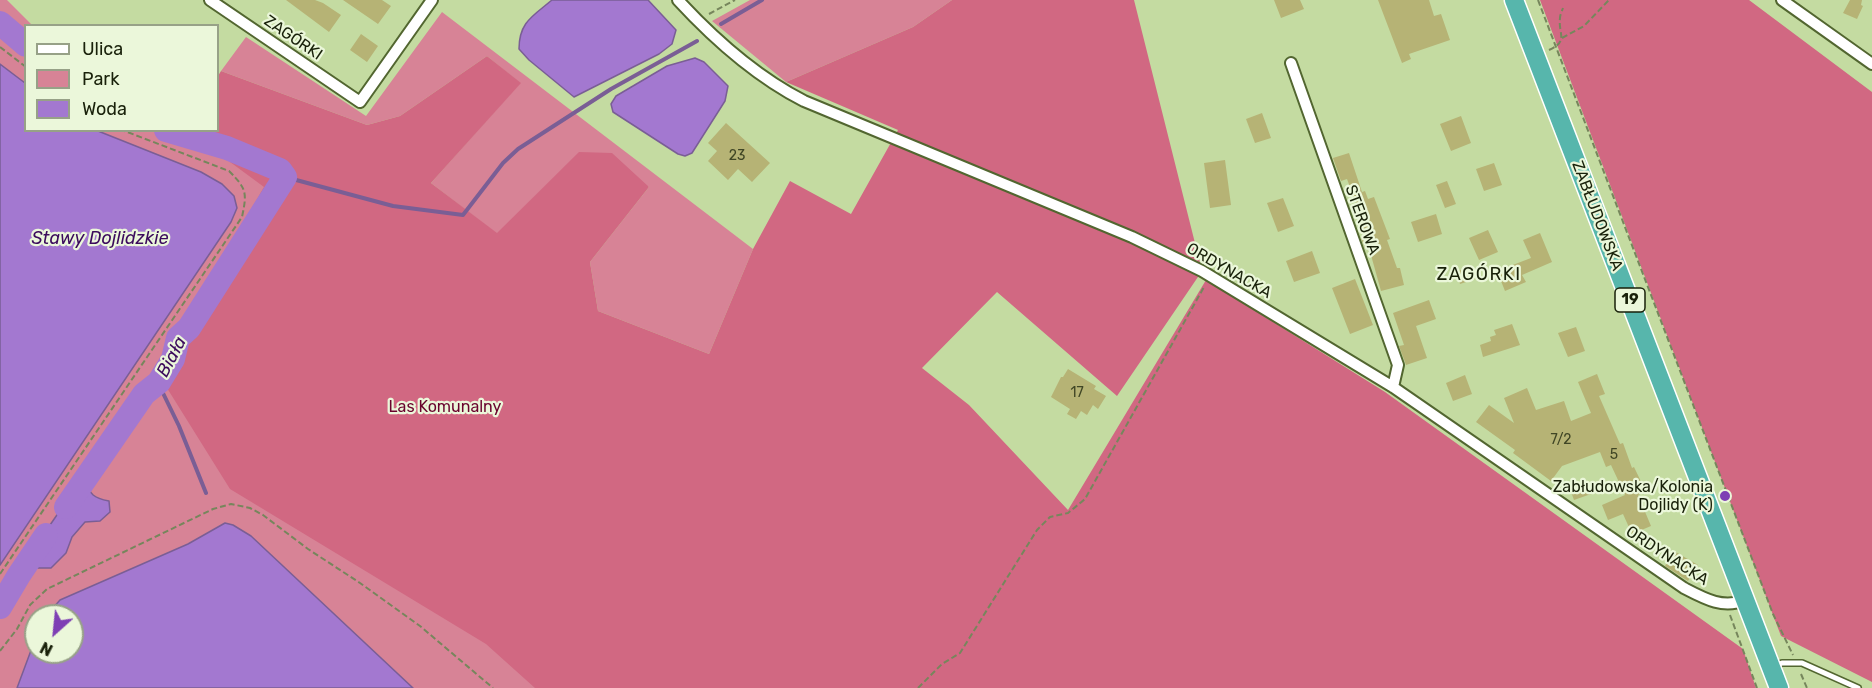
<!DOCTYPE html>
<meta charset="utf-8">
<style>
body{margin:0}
#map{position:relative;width:1872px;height:688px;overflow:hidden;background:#c4dba1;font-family:Rubik,sans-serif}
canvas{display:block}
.legend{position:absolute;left:24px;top:24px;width:195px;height:108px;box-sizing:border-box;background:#ebf7da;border:2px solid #97a187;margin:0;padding:8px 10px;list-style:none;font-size:18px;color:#19210a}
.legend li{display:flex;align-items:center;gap:12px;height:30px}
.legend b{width:30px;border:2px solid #97a187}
.north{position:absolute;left:24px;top:604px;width:60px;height:60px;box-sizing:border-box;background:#ebf7da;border:2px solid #97a187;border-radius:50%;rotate:207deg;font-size:16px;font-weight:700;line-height:24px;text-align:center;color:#19210a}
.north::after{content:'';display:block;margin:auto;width:21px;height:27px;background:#7e3fb4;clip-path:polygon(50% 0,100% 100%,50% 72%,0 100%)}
</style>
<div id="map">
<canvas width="1872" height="688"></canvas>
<ul class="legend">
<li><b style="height:8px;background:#fff"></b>Ulica</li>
<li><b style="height:16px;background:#d78396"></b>Park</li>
<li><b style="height:16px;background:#a378d0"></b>Woda</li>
</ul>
<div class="north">N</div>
</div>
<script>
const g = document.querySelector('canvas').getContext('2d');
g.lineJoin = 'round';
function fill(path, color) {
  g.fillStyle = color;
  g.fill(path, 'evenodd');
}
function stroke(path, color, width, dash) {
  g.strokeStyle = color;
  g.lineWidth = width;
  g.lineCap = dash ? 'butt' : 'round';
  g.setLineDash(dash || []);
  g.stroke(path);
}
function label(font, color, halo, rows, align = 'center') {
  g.font = font + ' Rubik,sans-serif';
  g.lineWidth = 4.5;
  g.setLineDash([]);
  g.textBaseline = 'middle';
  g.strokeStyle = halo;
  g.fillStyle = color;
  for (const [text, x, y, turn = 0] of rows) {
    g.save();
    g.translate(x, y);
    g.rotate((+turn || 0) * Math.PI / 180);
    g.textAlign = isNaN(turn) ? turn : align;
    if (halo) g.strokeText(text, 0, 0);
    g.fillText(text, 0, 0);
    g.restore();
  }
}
const green = new Path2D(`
 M0,0H7L32,25L26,26V130L194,131L287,166L553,688H0ZM36,616H72V652H36Z
 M750,0H952L913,27L786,82L712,21Z
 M442,12L753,249L709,354L598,311L590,262L649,187L579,153L497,234L431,183L520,83L487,56L400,116L367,125L221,71L246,37L366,116Z`);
const forest = new Path2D(`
 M952,0H1134L1202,271L1117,396L997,292L922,368L969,405L1068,510L1206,280L1385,392L1743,649L1756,688H535L486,644L230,489L157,372L264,187L188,131L218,130V76L221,71L367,125L400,116L487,56L521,83L431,183L497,233L579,152L612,153L649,187L590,262L598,311L709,354L753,249L790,181L851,214L898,130L786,82L913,27Z
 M1540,0H1749L1872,92V682L1781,636Z`);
const water = new Path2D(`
 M552,0H648L676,30L672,44L659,54L574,97L529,60L519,49C519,22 533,16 552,0Z
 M695,58L704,62L728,86L725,101L692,153L685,156L678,154L613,112L611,104L616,96L667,66Z
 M0,64L25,83L26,130L98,131L201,172L222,184L234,196L237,208L231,222L0,565Z
 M84,480C91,495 93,498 109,501L110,512L100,521L85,522L72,537L66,553L51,568H38L30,564V554L79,483Z
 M225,523L233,525L251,536L413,688H17L36,637V652H72V616H46L60,600L188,544Z`);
const stream = new Path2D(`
 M721,24L762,0
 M285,177L393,206L463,215L503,163L518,149L611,89L697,41
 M159,382L161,389L179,426L206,493`);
const river = new Path2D(`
 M0,23L26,45
 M66,507L144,394L159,382L173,359L178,338L189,328L285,177L280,170L227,148L166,130
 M0,607L19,575L46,535`);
const building = new Path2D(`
 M286,0H315L323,3L341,15L329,32Z
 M343,0H382L391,6L378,24Z
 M1274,0H1300L1304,9L1281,18Z
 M1378,0H1429L1434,16L1441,14L1450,40L1409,54L1411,59L1402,63Z
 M1850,0H1862L1861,5L1863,6L1857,19L1843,13Z
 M361,34L378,46L367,62L350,50Z
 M1262,113L1271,138L1255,143L1246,119Z
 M1461,116L1471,143L1451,151L1440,124Z
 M726,123L770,163L752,182L738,169L728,180L708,161L717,151L708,143Z
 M1349,153L1362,192L1365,191L1368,199L1374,197L1390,239L1387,240L1397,268H1400L1404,285L1381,291L1369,248L1365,249L1361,238L1364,237L1352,205L1356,203L1347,179L1341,181L1333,158Z
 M1225,160L1231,205L1210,208L1204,163Z
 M1494,163L1502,185L1484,191L1476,169Z
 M1447,181L1456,204L1445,208L1436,185Z
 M1283,198L1294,226L1278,232L1267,203Z
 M1436,214L1442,234L1418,242L1411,222Z
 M1488,230L1498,252L1479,260L1469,238Z
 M1540,233L1552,262L1522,275L1526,282L1505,291L1497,271L1531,258L1523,240Z
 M1312,251L1320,273L1294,282L1286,261Z
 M1471,266L1475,279L1460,284L1456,272Z
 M1355,279L1373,325L1350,334L1332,288Z
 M1429,300L1436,319L1416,326L1427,358L1406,365L1399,346L1404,345L1393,313Z
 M1512,324L1520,345L1483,357L1480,345L1491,341L1490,337L1496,335L1494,330Z
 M1576,327L1585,351L1568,357L1558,333Z
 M1068,369L1096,386L1094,389L1106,396L1098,409L1093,405L1087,415L1081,411L1076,419L1067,414L1070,409L1051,397L1061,377H1063Z
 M1597,374L1605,394L1599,396L1620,444L1623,443L1632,468L1634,467L1646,492L1638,495L1651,526L1632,534L1623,514L1608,520L1602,505L1625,495L1611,465L1606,467L1600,452L1562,466L1551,481L1513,453L1515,450L1476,422L1489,405L1514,423L1504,398L1527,388L1536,410L1564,401L1571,421L1591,413L1578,382Z
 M1465,375L1472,394L1453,401L1446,383Z
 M1587,483L1591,494L1574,500L1570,489Z
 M1674,551L1698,565L1688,581L1665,566Z`);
const path = new Path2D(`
 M1538,0L1751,556L1773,614L1793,655
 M709,14L735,0
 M1562,38L1584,26L1609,0
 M0,47L26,67
 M1549,50C1569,41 1558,34 1560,18C1560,15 1562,11 1563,8
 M0,574L242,217C247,193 247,189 229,171L122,130
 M1730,615L1757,688
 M0,651L17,629L30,605L47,589L213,509L231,504L250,508L263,515L308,549L360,583L420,626L493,688
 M1801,674L1807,688
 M918,688L942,664L960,653L1037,530L1050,517L1068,513L1085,499L1204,287`);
const service = new Path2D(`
 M1775,666L1782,663H1802L1858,688`);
const minor = new Path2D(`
 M210,0L360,102L432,0
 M678,0C714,39 757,77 804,101L1132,237L1202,271L1393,387L1684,588C1705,599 1723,609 1745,600
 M1782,0L1872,64
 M1291,63L1398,365L1393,387`);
const trunk = new Path2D(`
 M1514,0L1779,688`);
const markers = [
 [1725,496,6,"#7e3fb4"]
];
const numberNames = [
 ["23",737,156],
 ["17",1077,393],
 ["7/2",1561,440],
 ["5",1614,455]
];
const shields = [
 [1630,300,30]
];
const shieldNames = [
 ["19",1630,300]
];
const streetNames = [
 ["ZAGÓRKI",293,38,34],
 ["ZABŁUDOWSKA",1597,216,69],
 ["STEROWA",1362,220,70],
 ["ORDYNACKA",1229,271,30],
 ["ORDYNACKA",1667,556,33]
];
const parkNames = [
 ["Las Komunalny",445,407]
];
const poiNames = [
 ["Zabłudowska/Kolonia",1713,487],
 ["Dojlidy (K)",1713,505]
];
const waterNames = [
 ["Stawy Dojlidzkie",100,239],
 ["Biała",172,357,-62]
];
const neighbourhoodNames = [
 ["ZAGÓRKI",1479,275]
];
fill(green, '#d78396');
fill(forest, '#d16882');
fill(water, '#a378d0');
stroke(water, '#7a5e95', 1.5);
stroke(stream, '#7a5e95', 4);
stroke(river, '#a378d0', 24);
fill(building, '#b6b375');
stroke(service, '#526630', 8);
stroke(minor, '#526630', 14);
stroke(trunk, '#fff', 21);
stroke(path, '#76865c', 2, [6, 3]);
stroke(service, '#fff', 5);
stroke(minor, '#fff', 10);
stroke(trunk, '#57b6ac', 18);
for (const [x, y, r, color] of markers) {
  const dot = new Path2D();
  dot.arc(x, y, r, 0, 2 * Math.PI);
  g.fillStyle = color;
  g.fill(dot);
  stroke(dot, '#ebf7da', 2);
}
label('14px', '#404625', null, numberNames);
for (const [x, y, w] of shields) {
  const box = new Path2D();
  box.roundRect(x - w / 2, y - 12, w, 24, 4.5);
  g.fillStyle = '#ebf7da';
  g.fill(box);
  stroke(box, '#19210a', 1.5);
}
label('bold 15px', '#19210a', null, shieldNames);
label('16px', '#19210a', '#ebf7da', streetNames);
label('16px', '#69032d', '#ebf7da', parkNames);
label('16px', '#19210a', '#ebf7da', poiNames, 'right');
label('italic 18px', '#3b0b5c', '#ebf7da', waterNames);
g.letterSpacing = '1.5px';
label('18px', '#19210a', '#ebf7da', neighbourhoodNames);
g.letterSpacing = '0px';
</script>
